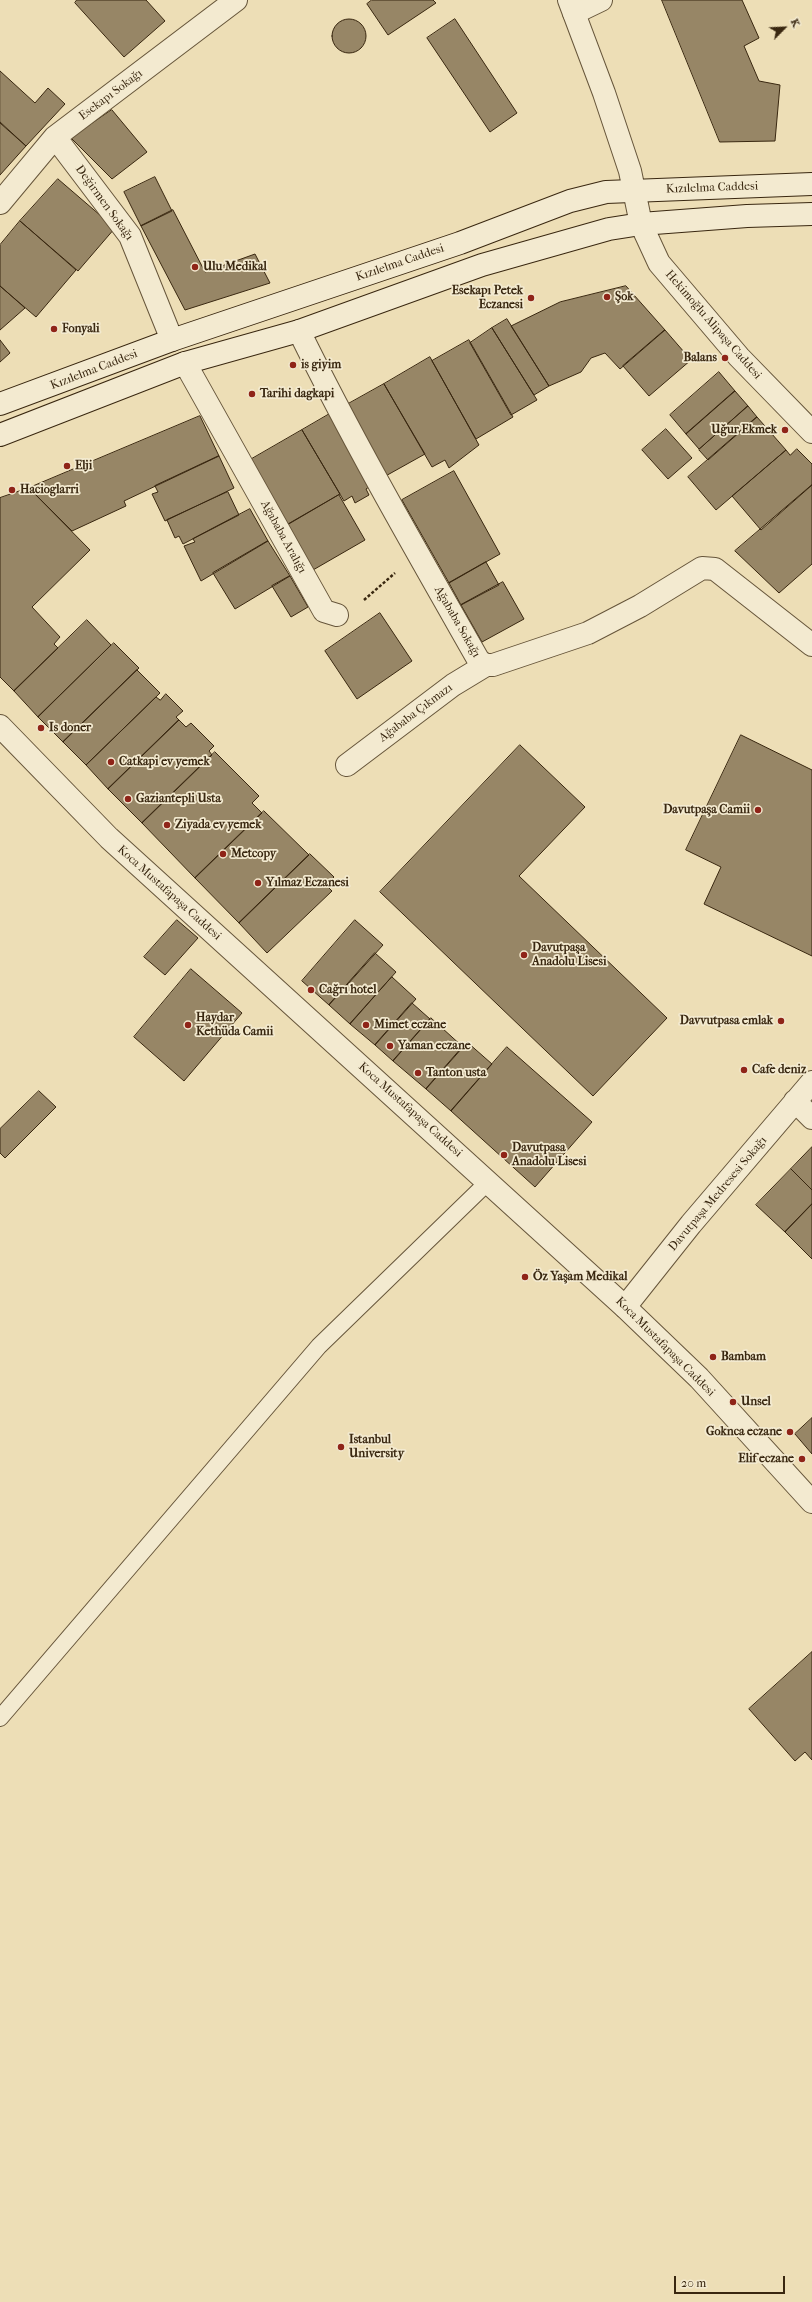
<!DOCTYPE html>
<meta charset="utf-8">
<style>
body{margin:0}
#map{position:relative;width:812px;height:2302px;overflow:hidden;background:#eddeb6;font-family:"IM FELL French Canon",serif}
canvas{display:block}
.north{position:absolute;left:764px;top:8px;width:40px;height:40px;-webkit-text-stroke:3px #f3ead0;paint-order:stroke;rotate:66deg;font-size:11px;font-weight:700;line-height:16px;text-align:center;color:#392710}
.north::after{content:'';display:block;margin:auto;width:14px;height:18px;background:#392710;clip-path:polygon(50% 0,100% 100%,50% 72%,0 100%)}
.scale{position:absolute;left:674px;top:2276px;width:111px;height:18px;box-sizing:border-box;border:2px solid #392710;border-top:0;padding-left:5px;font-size:12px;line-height:14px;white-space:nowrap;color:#392710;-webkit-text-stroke:3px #f3ead0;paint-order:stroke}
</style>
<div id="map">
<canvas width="812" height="2302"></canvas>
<div class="north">K</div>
<div class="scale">20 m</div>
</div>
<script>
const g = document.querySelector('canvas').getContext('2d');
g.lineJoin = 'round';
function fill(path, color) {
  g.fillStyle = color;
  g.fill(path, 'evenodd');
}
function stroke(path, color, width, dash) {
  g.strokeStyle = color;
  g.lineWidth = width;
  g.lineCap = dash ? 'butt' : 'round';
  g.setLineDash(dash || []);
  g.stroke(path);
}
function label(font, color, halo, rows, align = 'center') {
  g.font = font + ' "IM FELL French Canon",serif';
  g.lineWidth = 3.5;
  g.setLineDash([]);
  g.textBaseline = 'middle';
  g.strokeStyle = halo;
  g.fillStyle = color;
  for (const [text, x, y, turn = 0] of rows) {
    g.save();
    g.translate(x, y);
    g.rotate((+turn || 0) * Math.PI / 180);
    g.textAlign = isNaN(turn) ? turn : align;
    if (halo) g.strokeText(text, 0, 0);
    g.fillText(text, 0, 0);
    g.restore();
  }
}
const building = new Path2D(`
 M77,0H146L165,21L124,57L75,3Z
 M372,0H433L436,3L388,35L367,4Z
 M662,0H742L759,38L744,46L759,81L780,85L775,141L720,142Z
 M332 36a17 17 0 1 1 34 0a17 17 0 1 1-34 0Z
 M455,19L517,113L490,132L427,38Z
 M0,71L35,103L48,88L65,104L26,146L0,123Z
 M112,110L147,152L112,179L71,138Z
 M0,122L26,146L0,175Z
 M155,177L172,211L141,226L124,192Z
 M58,179L115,228L78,271L20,221Z
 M173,210L205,272L255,254L270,283L185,310L141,226Z
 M20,221L76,270L36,317L0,286V245Z
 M0,286L25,308L0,330Z
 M626,286L665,330L620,369L605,353L591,358L581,372L549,386L511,326L560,302Z
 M507,319L549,386L534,395L492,328Z
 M492,328L537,400L511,415L470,343Z
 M665,330L691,360L649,396L623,366Z
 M0,340L10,353L0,362Z
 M469,340L513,417L476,439L432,361Z
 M430,357L479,445L449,468L445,460L432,467L384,384Z
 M719,372L735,391L686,434L670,415Z
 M384,384L425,454L382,478L341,408Z
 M735,391L748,406L699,449L686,434Z
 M748,406L757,417L708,460L699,450Z
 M333,412L375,483L366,489L369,495L355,503L352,496L344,501L302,430Z
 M200,416L219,456L124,501L126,506L72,531L29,488Z
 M757,417L786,450L716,510L688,477Z
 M666,429L692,458L668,479L642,450Z
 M302,430L340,494L287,525L250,460Z
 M797,449L812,464V485L761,530L732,496L786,450L790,455Z
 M219,456L234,488L165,521L152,494L158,492L155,486Z
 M454,471L500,554L449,583L402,500Z
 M812,485V564L779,593L735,551Z
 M29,488L90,550L32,607L60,637L54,644L58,648L14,691L0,677V498Z
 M228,492L239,515L183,544L179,536L175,538L167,520Z
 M339,495L365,540L313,570L287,525Z
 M250,509L268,541L201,581L184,546L195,542L193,539Z
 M268,541L290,576L235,609L213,573Z
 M486,562L499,585L461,605L449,583Z
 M290,576L308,607L291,617L272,586Z
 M503,582L524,619L482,642L461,605Z
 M380,613L412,661L357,699L325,651Z
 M87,620L111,645L38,717L14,691Z
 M114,643L139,668L63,742L38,717Z
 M137,670L160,693L86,765L63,742Z
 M166,694L183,711L176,717L179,720L108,789L86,765L156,697L160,700Z
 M179,720L186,727L191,723L214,746L209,751L212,755L142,823L108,789Z
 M741,735L812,770V956L704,904L721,867L686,850Z
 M520,745L585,807L519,876L667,1018L593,1096L380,892Z
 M215,752L259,796L252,803L262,813L195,878L142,823Z
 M264,811L309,855L239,923L195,878Z
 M310,854L334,877L326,885L332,891L267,953L239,923Z
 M177,920L198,938L165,975L144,957Z
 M355,920L383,945L329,1005L302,981Z
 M375,953L396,972L350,1024L329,1005Z
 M191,969L242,1013L184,1081L134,1037Z
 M392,977L416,999L375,1045L350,1024Z
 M412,1003L430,1019L393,1061L375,1045Z
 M431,1018L463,1047L426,1089L393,1061Z
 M467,1042L492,1064L451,1111L426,1089Z
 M507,1047L592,1122L535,1187L451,1111Z
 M39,1091L56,1107L5,1158L0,1153V1129Z
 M812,1147V1190L791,1169Z
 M791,1169L812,1190V1204L785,1232L756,1205Z
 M812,1204V1259L785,1232Z
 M812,1418V1454L795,1434Z
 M812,1652V1760L805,1752L795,1761L749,1709Z`);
const path = new Path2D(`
 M364,600L395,573`);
const service = new Path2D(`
 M0,1718L319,1346L489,1181`);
const minor = new Path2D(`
 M574,13L601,0
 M55,137L130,236L172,340
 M0,203L55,137L236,0
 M299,331C354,443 417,552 479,661L486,665H493L588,633L640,606L702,568L715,569L812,645
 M185,363L324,611L337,615
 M347,765L453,685L486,665
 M795,1101L812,1118
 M625,1307L691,1224L812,1082`);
const tertiary = new Path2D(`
 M569,0L604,93L630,171L641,224L659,263L739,357L812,432
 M0,726L109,838L625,1307L699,1378L812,1502`);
const secondary = new Path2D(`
 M0,404L172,340L460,243L570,201L606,192L812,184
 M0,435L185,363L299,331L482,265L609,229L641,224L747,216L812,214`);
const markers = [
 [195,267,4,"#8f2418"],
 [607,297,4,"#8f2418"],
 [531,298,4,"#8f2418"],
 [54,329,4,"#8f2418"],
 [725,358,4,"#8f2418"],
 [293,365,4,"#8f2418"],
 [252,394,4,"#8f2418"],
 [785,430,4,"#8f2418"],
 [67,466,4,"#8f2418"],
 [12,490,4,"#8f2418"],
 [41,728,4,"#8f2418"],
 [111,762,4,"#8f2418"],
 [128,799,4,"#8f2418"],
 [758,810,4,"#8f2418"],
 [167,825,4,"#8f2418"],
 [223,854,4,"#8f2418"],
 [258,883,4,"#8f2418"],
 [524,955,4,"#8f2418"],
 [311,990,4,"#8f2418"],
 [781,1021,4,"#8f2418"],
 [188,1025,4,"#8f2418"],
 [366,1025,4,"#8f2418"],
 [390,1046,4,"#8f2418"],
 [744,1070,4,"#8f2418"],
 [418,1073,4,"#8f2418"],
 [504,1155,4,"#8f2418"],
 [525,1277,4,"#8f2418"],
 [713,1357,4,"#8f2418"],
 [733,1402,4,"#8f2418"],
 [790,1432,4,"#8f2418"],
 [341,1447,4,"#8f2418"],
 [802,1459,4,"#8f2418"]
];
const streetNames = [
 ["Esekapı Sokağı",111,95,-37],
 ["Kızılelma Caddesi",712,188,-2],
 ["Değirmen Sokağı",104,203,54],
 ["Kızılelma Caddesi",400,263,-19],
 ["Hekimoğlu Alipaşa Caddesi",713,325,49],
 ["Kızılelma Caddesi",94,370,-21],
 ["Ağababa Aralığı",283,537,61],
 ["Ağababa Sokağı",457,622,60],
 ["Ağababa Çıkmazı",416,713,-37],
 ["Koca Mustafapaşa Caddesi",169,893,42],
 ["Koca Mustafapaşa Caddesi",410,1110,42],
 ["Davutpaşa Medresesi Sokağı",718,1194,-50],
 ["Koca Mustafapaşa Caddesi",665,1347,45]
];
const poiNames = [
 ["Ulu Medikal",203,267],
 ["Esekapı Petek",523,291,"right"],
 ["Eczanesi",523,305,"right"],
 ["Şok",615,297],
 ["Fonyali",62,329],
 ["Balans",717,358,"right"],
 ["is giyim",301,365],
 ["Tarihi dagkapi",260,394],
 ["Uğur Ekmek",777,430,"right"],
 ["Elji",75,466],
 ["Hacioglarri",20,490],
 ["Is doner",49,728],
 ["Catkapi ev yemek",119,762],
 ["Gaziantepli Usta",136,799],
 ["Davutpaşa Camii",750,810,"right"],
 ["Ziyada ev yemek",175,825],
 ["Metcopy",231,854],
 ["Yılmaz Eczanesi",266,883],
 ["Davutpaşa",532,948],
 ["Anadolu Lisesi",532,962],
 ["Cağrı hotel",319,990],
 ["Haydar",196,1018],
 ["Kethüda Camii",196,1032],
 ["Davvutpasa emlak",773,1021,"right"],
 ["Mimet eczane",374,1025],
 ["Yaman eczane",398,1046],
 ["Cafe deniz",752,1070],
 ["Tanton usta",426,1073],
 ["Davutpasa",512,1148],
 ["Anadolu Lisesi",512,1162],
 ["Öz Yaşam Medikal",533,1277],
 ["Bambam",721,1357],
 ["Unsel",741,1402],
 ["Goknca eczane",782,1432,"right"],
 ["Istanbul",349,1440],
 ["University",349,1454],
 ["Elif eczane",794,1459,"right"]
];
fill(building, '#978666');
stroke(building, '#392710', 1);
stroke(service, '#66553a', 18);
stroke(minor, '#66553a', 24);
stroke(tertiary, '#66553a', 24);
stroke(secondary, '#392710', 24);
stroke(path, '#392710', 2.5, [3, 2]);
stroke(service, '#f3ead0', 16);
stroke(minor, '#f3ead0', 22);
stroke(tertiary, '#f3ead0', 22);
stroke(secondary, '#f3ead0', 22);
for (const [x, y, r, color] of markers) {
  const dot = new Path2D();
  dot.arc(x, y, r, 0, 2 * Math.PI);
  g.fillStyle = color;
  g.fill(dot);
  stroke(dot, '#f3ead0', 1.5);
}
label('12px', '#392710', '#f3ead0', streetNames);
label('bold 12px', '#392710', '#f3ead0', poiNames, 'left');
</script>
